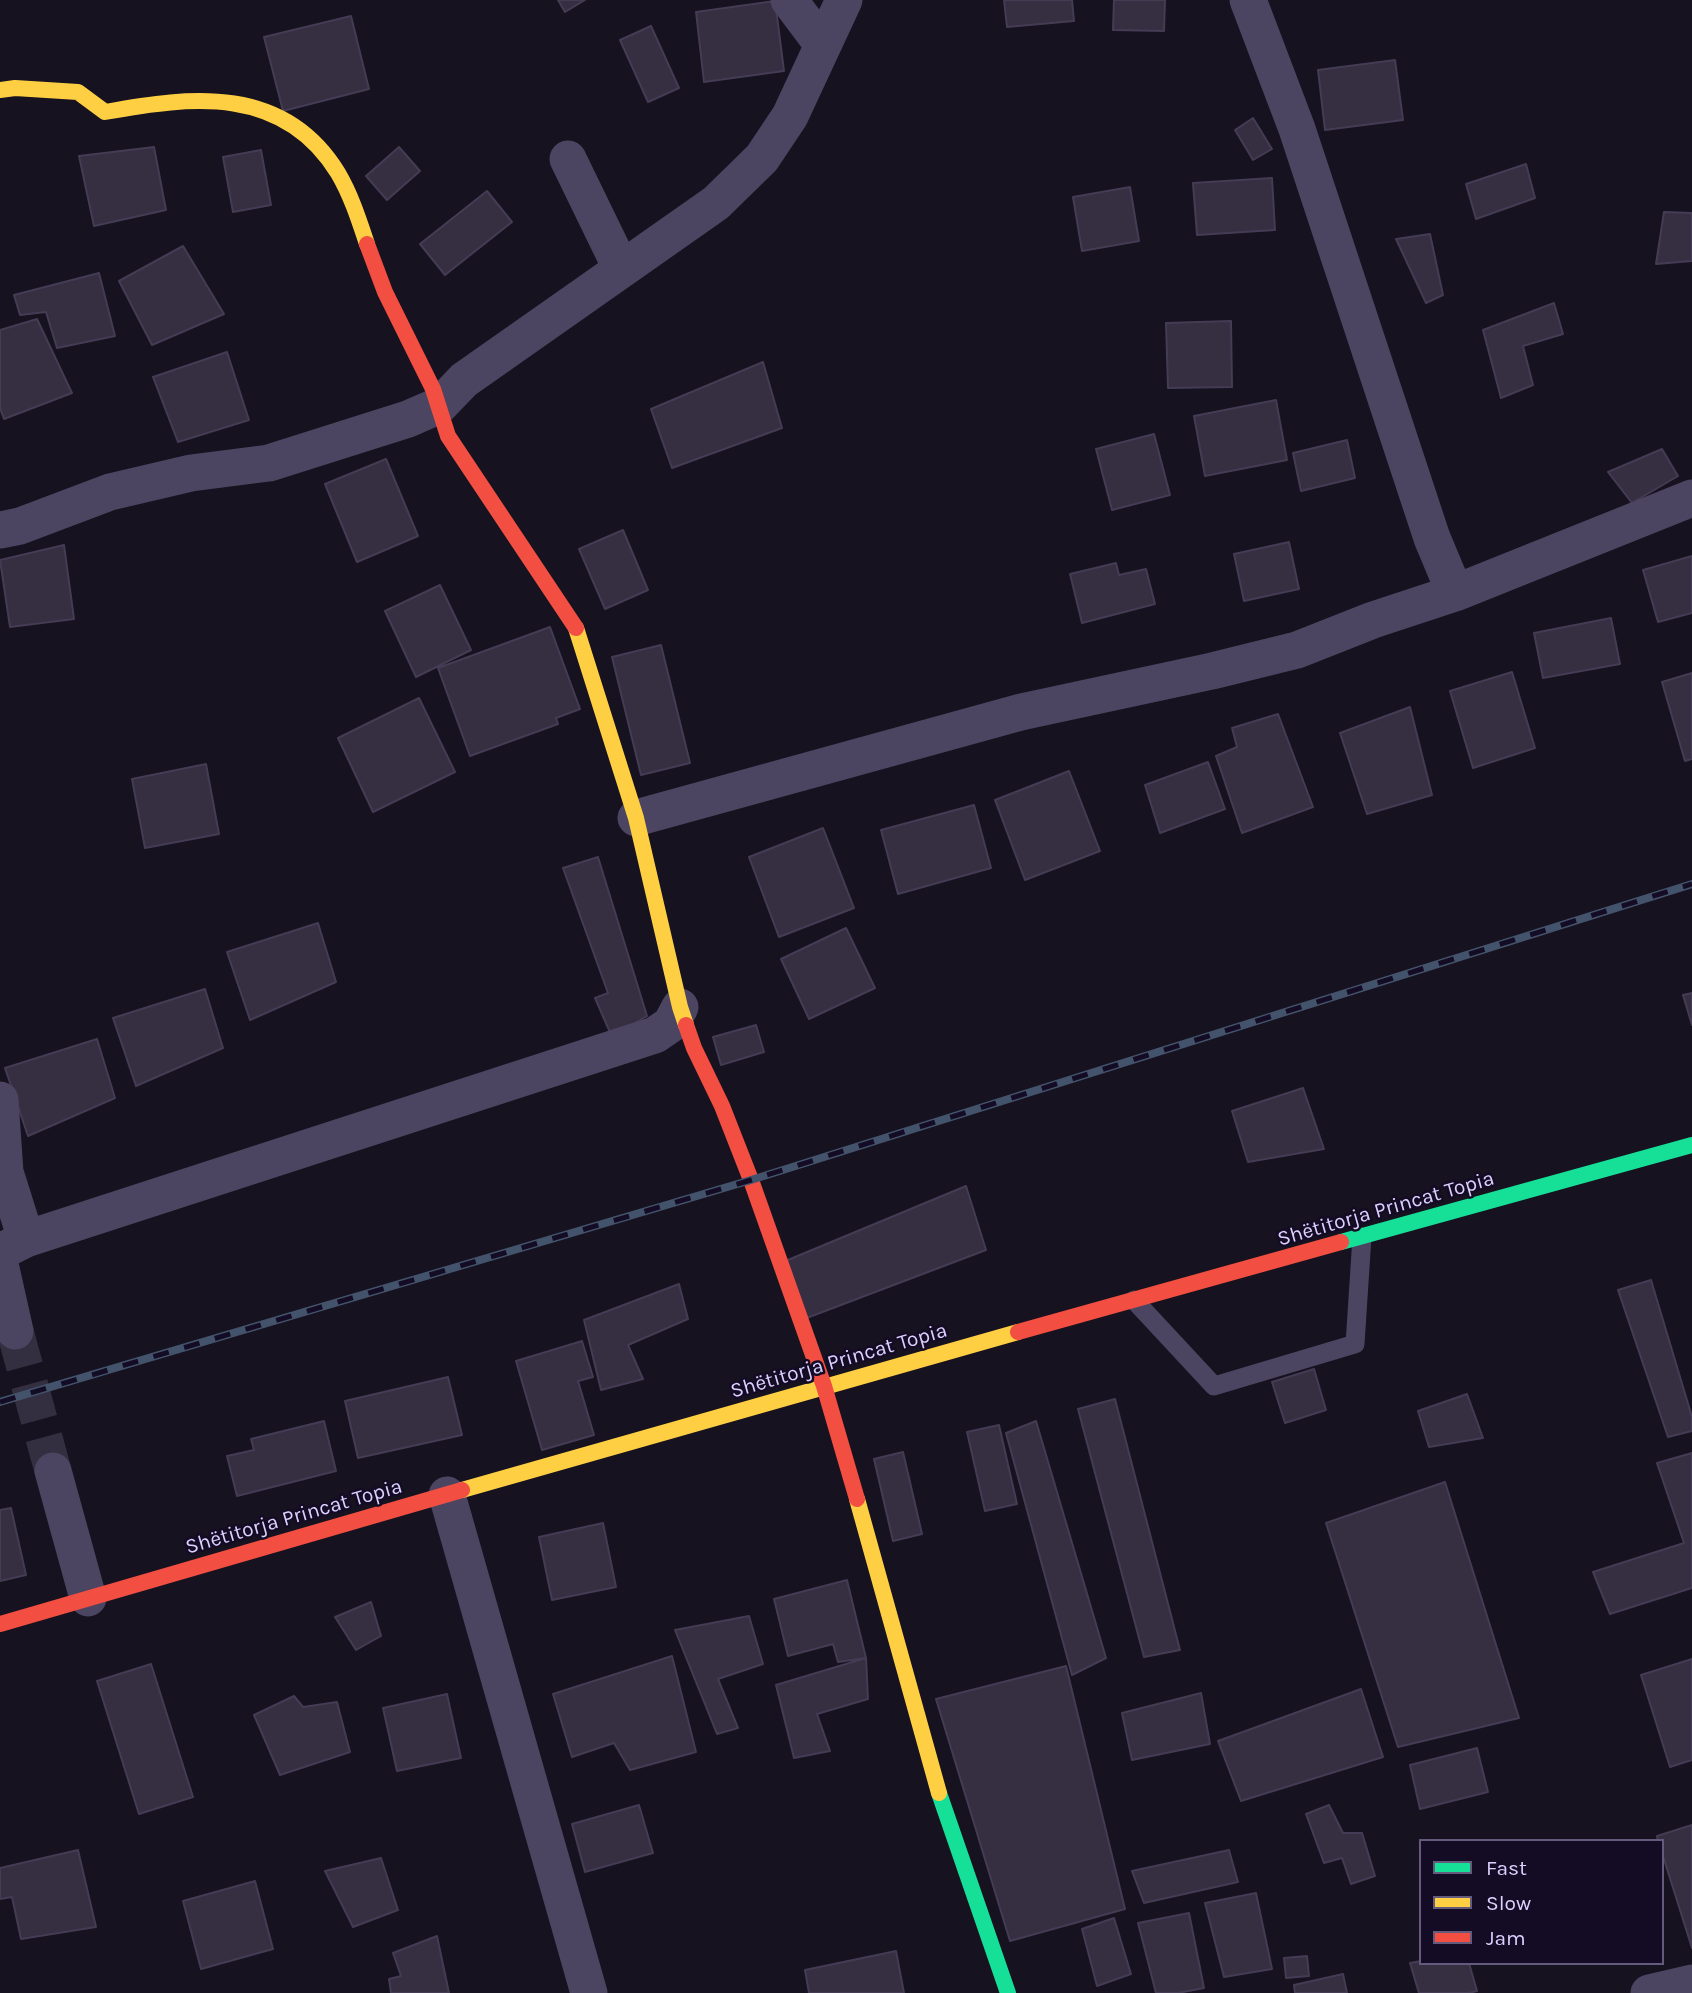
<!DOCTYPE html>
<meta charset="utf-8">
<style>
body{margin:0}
#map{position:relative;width:1692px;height:1993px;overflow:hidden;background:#16121f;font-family:Karla,sans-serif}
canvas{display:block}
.legend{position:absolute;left:1419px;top:1839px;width:245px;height:126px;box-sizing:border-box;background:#140c25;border:2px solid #645a7c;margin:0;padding:9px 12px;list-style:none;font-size:21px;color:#ddd0ff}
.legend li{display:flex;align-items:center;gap:14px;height:35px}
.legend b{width:35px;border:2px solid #645a7c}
</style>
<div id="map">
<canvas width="1692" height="1993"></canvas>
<ul class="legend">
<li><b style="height:9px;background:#16e098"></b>Fast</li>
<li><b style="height:9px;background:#ffcf43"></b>Slow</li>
<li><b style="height:9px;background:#f24e42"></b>Jam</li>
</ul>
</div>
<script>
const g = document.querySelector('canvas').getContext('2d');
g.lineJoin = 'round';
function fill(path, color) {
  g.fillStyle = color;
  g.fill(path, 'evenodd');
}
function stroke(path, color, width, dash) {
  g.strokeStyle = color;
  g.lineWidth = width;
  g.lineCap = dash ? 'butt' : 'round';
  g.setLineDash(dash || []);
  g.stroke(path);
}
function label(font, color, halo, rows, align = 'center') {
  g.font = font + ' Karla,sans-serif';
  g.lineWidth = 5;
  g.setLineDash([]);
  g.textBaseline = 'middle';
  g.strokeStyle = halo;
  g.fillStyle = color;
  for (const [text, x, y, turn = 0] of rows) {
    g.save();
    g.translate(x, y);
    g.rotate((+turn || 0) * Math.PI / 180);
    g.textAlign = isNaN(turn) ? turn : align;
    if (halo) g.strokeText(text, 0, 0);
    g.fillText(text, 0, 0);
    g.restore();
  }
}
const building = new Path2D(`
 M558,0H585L565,12Z
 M1004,0H1072L1074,21L1007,27Z
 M1114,0H1165L1164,31L1113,30Z
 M775,1L784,71L704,82L696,12Z
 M351,16L369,89L283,111L264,37Z
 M651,26L679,88L648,102L620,40Z
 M1395,60L1403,120L1325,130L1318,70Z
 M1253,118L1272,149L1253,160L1235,130Z
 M154,147L166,210L94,226L79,156Z
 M399,147L420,171L387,200L366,176Z
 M261,150L271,205L233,212L223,157Z
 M1526,164L1535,198L1476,219L1466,184Z
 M1272,178L1275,230L1197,235L1193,183Z
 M1130,187L1139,241L1082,251L1073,197Z
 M487,191L512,222L445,275L420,244Z
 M1664,212L1692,213V261L1656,264Z
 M1430,234L1443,295L1426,303L1396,239Z
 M183,246L224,314L152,345L119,281Z
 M99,273L115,336L57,348L46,312L20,315L14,295Z
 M1554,303L1563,334L1523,346L1533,385L1501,398L1483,330Z
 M37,319L72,393L4,419L0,408V330Z
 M1231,321L1232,387L1168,388L1166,323Z
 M227,352L249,420L178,442L153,377Z
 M763,362L782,428L672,468L651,409Z
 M1276,400L1287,460L1205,476L1194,416Z
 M1154,434L1170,495L1112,510L1096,449Z
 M1347,440L1355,478L1301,491L1293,453Z
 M1662,449L1678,476L1632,503L1608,472Z
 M386,459L418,536L357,562L325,484Z
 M623,530L648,590L605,609L579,549Z
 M1289,542L1299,589L1244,601L1234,554Z
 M64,545L74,619L10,627L0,560Z
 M1692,556V613L1658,622L1643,570Z
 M1116,563L1119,575L1146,569L1155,604L1082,623L1070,574Z
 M440,585L471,650L416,677L385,611Z
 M1611,618L1620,664L1543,678L1534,633Z
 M550,627L580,709L556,718L558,724L470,756L438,668Z
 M661,645L690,763L641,775L612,657Z
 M1512,672L1535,748L1473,768L1450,691Z
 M1692,673V759L1685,761L1662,682Z
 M419,698L455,772L373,812L338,738Z
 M1410,707L1432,795L1367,814L1340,733Z
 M1278,714L1313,807L1242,833L1216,756L1237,747L1232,728Z
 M1208,762L1225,809L1160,833L1145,785Z
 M206,764L219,834L145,848L132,779Z
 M1069,771L1100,851L1025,880L995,800Z
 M974,805L991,868L898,894L881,830Z
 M823,828L854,908L779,937L749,857Z
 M598,857L647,1016L612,1037L595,998L608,993L563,868Z
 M318,923L336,982L250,1020L227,952Z
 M846,928L875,988L809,1019L781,959Z
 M205,989L223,1048L136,1086L113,1018Z
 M1692,993V1025L1683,995Z
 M756,1025L764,1052L721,1065L713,1037Z
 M97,1039L115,1098L28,1136L5,1068Z
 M1303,1088L1324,1149L1248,1162L1232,1111Z
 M966,1186L986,1250L804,1319L783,1262Z
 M1651,1280L1692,1417V1431L1668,1437L1618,1290Z
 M679,1284L688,1319L628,1345L643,1379L601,1390L584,1320Z
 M582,1341L593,1377L578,1381L594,1435L542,1450L516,1361Z
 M1314,1369L1326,1410L1285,1423L1272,1382Z
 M448,1377L462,1435L358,1458L345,1401Z
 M1467,1394L1483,1438L1429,1447L1418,1411Z
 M1115,1399L1180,1650L1144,1657L1078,1409Z
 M324,1421L336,1471L237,1496L227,1456L254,1450L251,1439Z
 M1036,1421L1106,1658L1072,1675L1006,1433Z
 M999,1425L1017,1504L985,1511L967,1432Z
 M903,1452L922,1534L893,1541L874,1459Z
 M1692,1453V1588L1610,1614L1593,1572L1684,1543L1657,1463Z
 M1445,1482L1519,1718L1398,1747L1326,1523Z
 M11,1508L26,1575L0,1581V1510Z
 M603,1523L616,1587L552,1600L539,1537Z
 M847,1580L866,1658L838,1662L833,1644L788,1656L774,1599Z
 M371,1602L381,1636L356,1650L335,1617Z
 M749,1616L763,1664L718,1679L738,1728L717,1734L675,1630Z
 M672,1656L696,1752L630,1770L614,1743L572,1757L553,1694Z
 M866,1658L868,1699L817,1714L830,1751L794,1758L776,1685Z
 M1692,1659V1760L1670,1767L1641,1675Z
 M151,1664L193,1797L139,1814L97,1681Z
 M1066,1666L1125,1909L1010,1941L936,1699Z
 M1361,1689L1383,1757L1241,1801L1218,1741Z
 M1201,1693L1210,1744L1132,1760L1122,1713Z
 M447,1694L461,1758L397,1771L383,1708Z
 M294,1696L303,1707L337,1702L350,1752L280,1775L254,1715Z
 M1477,1748L1488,1792L1420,1809L1410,1765Z
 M639,1805L653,1853L585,1872L572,1824Z
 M1329,1805L1343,1833H1362L1375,1876L1351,1884L1342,1858L1324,1863L1306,1814Z
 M1692,1825V1948L1662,1853V1841H1658L1657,1836Z
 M78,1850L96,1927L21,1939L12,1897L0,1899V1868Z
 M1229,1850L1238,1882L1144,1903L1132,1871Z
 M381,1858L398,1910L353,1927L325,1871Z
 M255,1881L273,1949L201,1969L183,1901Z
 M1256,1893L1272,1969L1224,1977L1205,1903Z
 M1189,1913L1204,1988L1178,1993H1156L1138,1923Z
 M1114,1918L1131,1974L1097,1986L1082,1929Z
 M437,1936L449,1993H391L389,1979L401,1976L393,1953Z
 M896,1951L904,1993H809L805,1970Z
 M1307,1956L1309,1976L1286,1978L1284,1958Z
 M1421,1961V1963H1469L1477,1991L1469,1993H1419L1410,1963Z
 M1343,1974L1347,1993H1295L1294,1985Z`);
const streetTunnel = new Path2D(`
 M15,1331L53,1471`);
const lane = new Path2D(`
 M1134,1300L1214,1386L1355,1344L1362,1237`);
const street = new Path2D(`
 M789,0L822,44
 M1248,0L1297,129L1432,538L1455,593
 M568,159L621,268
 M0,530L20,526L110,492L191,473L269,463L408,419L440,405L464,380L716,203L762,158L790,116L844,0
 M636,818L1021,712L1212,671L1297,650L1373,620L1455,593L1692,498
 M0,1100L5,1172L26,1239
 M0,1252L26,1239L655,1035L671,1024L680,1007
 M0,1264L15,1331
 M53,1471L88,1598
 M447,1495L589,1993
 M1649,1993L1692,1983`);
const fast = new Path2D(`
 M1341,1242L1692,1145
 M939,1793L1008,1993`);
const slow = new Path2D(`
 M0,90L15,88L78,92L105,112C192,96 284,85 338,173C351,195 359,220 367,244
 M576,628L636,818L680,1007L686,1025
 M462,1490L1018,1332
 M857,1499L939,1793`);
const jam = new Path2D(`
 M367,244L385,292L433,389L448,436L576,628
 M686,1025L694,1048L722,1106L751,1180L824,1386L857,1499
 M1018,1332L1341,1242
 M0,1624L462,1490`);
const rail = new Path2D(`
 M0,1402L751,1180L1692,884`);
const streetNames = [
 ["Shëtitorja Princat Topia",1386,1209,-16],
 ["Shëtitorja Princat Topia",839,1361,-16],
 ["Shëtitorja Princat Topia",294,1517,-16]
];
fill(building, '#362f42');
stroke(building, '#443c54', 2);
stroke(streetTunnel, '#342e41', 37, [37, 18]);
stroke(lane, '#4b4561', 19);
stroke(street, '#4b4561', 37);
stroke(fast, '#16e098', 16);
stroke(slow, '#ffcf43', 16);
stroke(jam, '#f24e42', 16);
stroke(rail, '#44536c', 8);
stroke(rail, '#140c25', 5, [16]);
label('21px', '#ddd0ff', '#140c25', streetNames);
</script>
